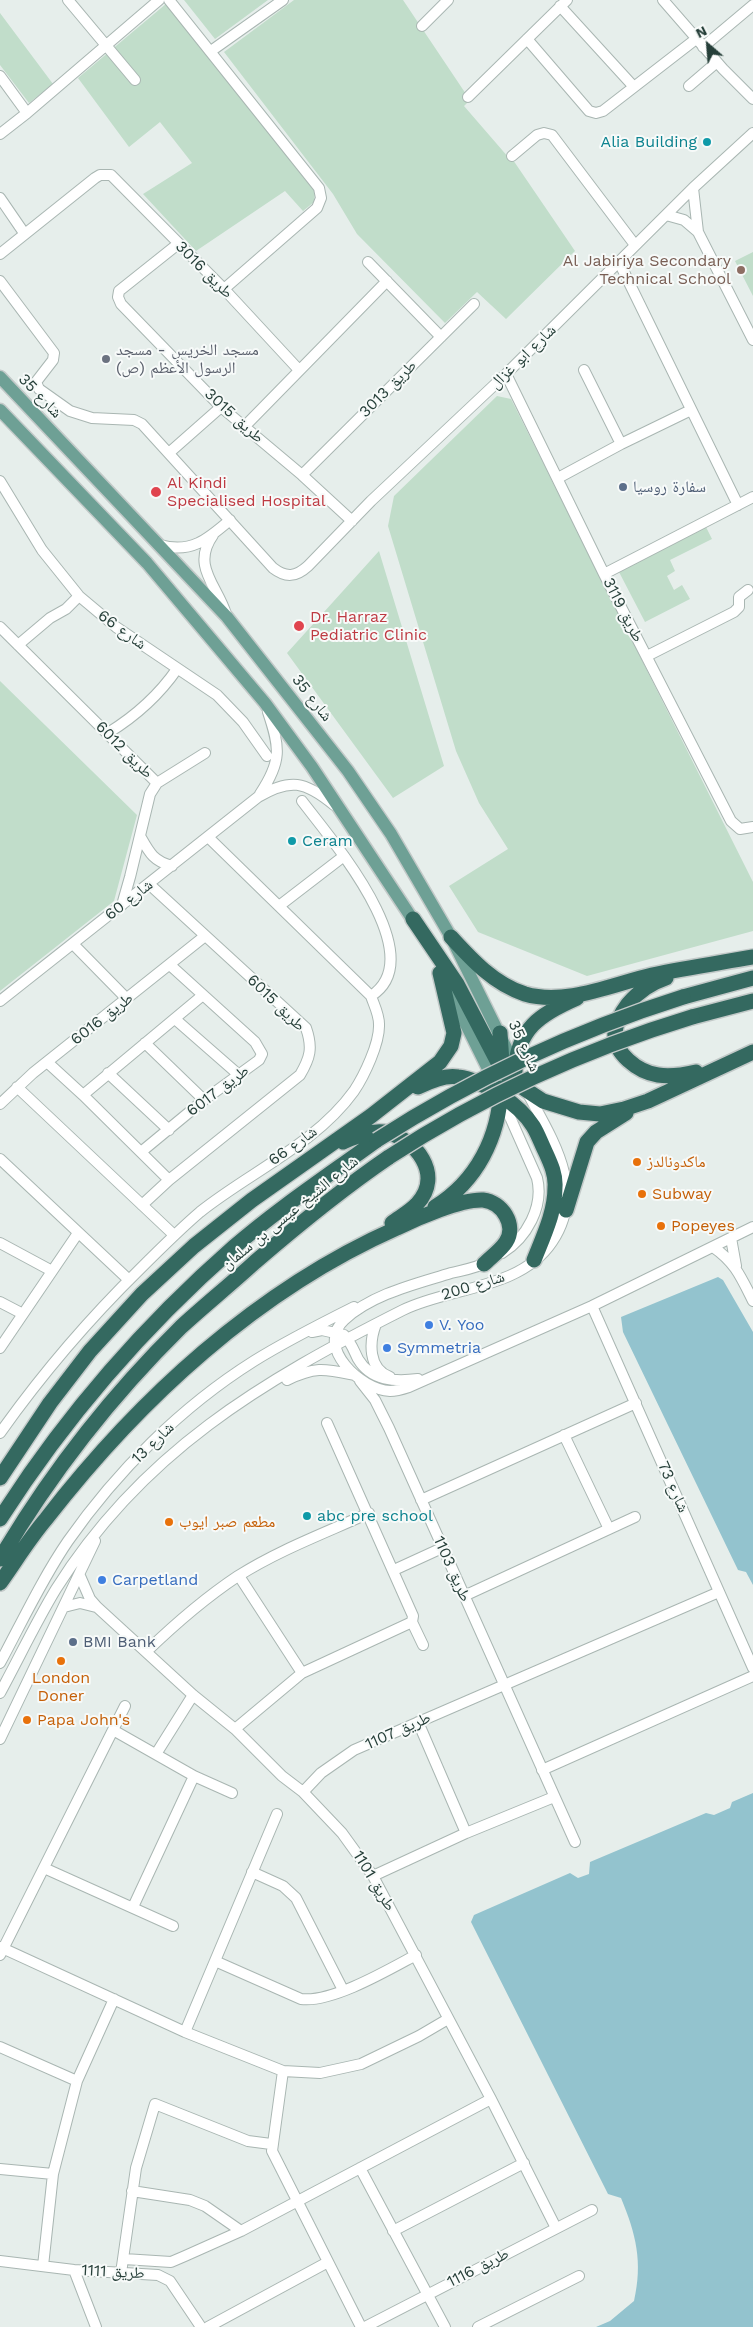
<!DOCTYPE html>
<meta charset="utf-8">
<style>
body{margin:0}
#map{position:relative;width:753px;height:2327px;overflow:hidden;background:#e6eeeb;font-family:"Work Sans",sans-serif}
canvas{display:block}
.north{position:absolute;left:683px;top:20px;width:50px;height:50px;-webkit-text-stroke:4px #f7faf9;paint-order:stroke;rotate:333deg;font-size:14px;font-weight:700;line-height:20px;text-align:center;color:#263f39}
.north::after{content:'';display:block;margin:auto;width:18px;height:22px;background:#263f39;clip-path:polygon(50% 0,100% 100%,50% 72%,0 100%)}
</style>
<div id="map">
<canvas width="753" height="2327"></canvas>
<div class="north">N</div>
</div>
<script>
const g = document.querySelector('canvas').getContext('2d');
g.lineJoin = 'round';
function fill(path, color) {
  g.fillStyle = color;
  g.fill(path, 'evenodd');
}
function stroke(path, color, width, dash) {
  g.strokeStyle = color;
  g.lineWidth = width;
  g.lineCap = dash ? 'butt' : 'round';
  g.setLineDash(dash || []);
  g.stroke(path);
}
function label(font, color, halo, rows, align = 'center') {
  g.font = font + ' "Work Sans","Noto Naskh Arabic",sans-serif';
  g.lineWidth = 4;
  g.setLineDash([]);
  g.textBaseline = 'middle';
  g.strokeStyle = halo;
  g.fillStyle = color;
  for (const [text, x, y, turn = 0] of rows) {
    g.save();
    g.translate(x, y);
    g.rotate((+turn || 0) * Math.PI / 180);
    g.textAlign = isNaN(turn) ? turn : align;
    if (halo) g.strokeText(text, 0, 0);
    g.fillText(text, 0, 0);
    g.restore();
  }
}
const green = new Path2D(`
 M184,0H268L215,39Z
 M294,0H403L470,100L464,106L509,158L511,157L575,251L506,319L477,292L445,323L357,234L333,194L224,52Z
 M167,3L315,192L314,202L303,211L285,191L196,251L143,194L192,163L160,122L129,147L78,78Z
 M0,13L53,84L29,103L0,65Z
 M753,252V296L735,261Z
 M497,396L511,399L753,882V931L587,976L478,932L449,886L508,849L479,803L456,751L388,526L394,496Z
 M706,527L712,539L670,560L675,571L667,576L674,590L682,585L690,599L645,622L619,572Z
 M379,551L444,766L393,798L287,653Z
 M0,681L137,815L114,901L0,991Z`);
const water = new Path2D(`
 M718,1277L723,1280L753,1332V1585L746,1572L738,1570L623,1332L621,1317Z
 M753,1793V2327H596L610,2321L634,2301C643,2262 636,2234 621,2198L608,2194L471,1922L474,1915L570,1873L578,1878L589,1874L590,1862L706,1813L714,1815L730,1808L732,1802Z`);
const minor = new Path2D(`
 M68,0L135,80
 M169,0L319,188L321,198L317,208L224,289
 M663,0L723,69L753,99
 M560,6L634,87
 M422,26L448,0
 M527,39L589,111L596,113L603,111L696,39
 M703,47L753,5
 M211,51L283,0
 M0,76L27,113
 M689,86L717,62
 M468,97L567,0
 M0,134L27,113L159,0
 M512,156L537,135L544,133L552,135L635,245
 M693,188L698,232L753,340
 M0,198L24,233
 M666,215L684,220L698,232
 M178,244L119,291L118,297L121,304L221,407L302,475L352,521
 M0,254L95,178L100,175H111L224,289L299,370
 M368,262L441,337
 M619,262L738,505
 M0,281L54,353L53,360L36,382L39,389L70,411L92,418L134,420L142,424L273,568C286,578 296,577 308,566L371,501L506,374L693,188L753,133
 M584,370L621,444
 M506,374L604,574L731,821L740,829L753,827
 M244,427L387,281
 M170,452L221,407
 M302,475L474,304
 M558,478L621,444L691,410
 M0,481L42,550L79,596L116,627L217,695L243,722L267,756
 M213,535C191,566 217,585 226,614
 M160,545C191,554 208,539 230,520
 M604,574L753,497
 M0,627L157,783
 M18,645L50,618L66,609L79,596
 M647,656L734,612L739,607V597L748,590
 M108,733C134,717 159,695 177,669
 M260,794C282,761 280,748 268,712
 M302,801C330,838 433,956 371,996
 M140,836C149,852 153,861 172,866
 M122,905L130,877L150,794L157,783L205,753
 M279,906L344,856
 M73,944L127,999
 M0,1001L258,797C290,778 305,781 334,805
 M175,1019L239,1075
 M145,1043L204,1100
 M47,1062L83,1095L169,1180
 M108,1073L169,1130
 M17,1087L174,1235
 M83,1095L203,995
 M0,1104L33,1073L205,936
 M141,1152L204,1100L259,1060L262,1054L255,1042L170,965
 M0,1159L129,1280
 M142,1205L169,1180L300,1075C310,1058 313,1048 306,1028L149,884
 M731,1238L736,1266
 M0,1243L52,1271
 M713,1247C735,1262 741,1277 753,1301
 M502,1253C527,1238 544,1206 537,1178L502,1099
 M487,1262C477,1268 463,1270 451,1273C416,1284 372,1294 344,1320C315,1347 361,1390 390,1391C396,1391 403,1389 409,1387L592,1306L753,1227
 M0,1302L23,1314
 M592,1306L753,1668
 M376,1324C369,1342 368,1369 390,1377
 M312,1332L322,1330L344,1335C351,1342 354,1351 358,1359C371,1381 395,1382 418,1379
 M0,1348L78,1233
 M287,1380C316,1366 325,1369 355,1375
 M360,1381L375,1400L389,1428L575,1842
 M327,1423L413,1616L412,1622L423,1645
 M0,1433C42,1374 88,1320 140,1269C159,1250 179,1230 200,1212C250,1172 316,1144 354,1091C364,1076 380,1043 379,1024C379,1014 374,1005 371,996L208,837
 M564,1435L609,1529
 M421,1500L636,1403
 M394,1570L442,1548
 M80,1576L90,1599L97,1607L193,1695L235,1729L282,1776L303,1792L342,1833L373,1876L491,2099L556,2228
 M239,1576L302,1673
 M464,1596L635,1517
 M64,1607L80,1603L96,1607
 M147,1651C175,1624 205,1598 238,1576C279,1550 325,1533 369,1513
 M0,1663C22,1622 42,1579 68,1541C117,1471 181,1407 254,1361C286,1341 320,1324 354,1307
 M0,1693C19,1658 36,1622 56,1589C142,1452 262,1381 403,1310C449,1287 520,1290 552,1242C587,1190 552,1139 527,1092
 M418,1722L466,1833
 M235,1729L302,1673L412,1622
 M113,1730L194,1776L232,1793
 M0,1739L95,1541
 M156,1754L193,1695
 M542,1770L753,1676
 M303,1792L321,1773L354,1750L719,1592
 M44,1868L173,1926
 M252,1872L283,1886L296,1898L343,1990
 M373,1876L466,1833L554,1797
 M133,1907L194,1776
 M0,1947L185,2032L283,2071L320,2073L361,2064L419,2036L448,2019
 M0,1955L125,1706
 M215,1961L301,1999C332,2003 388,1970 416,1955
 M185,2032L277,1814
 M0,2047L77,2081
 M283,2071L272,2151L361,2327
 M360,2168L445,2327
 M0,2169L53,2174
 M132,2191L190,2200L205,2206L241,2231
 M393,2231L524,2163
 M124,2259L171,2262L185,2256L241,2231L491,2099
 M0,2261L74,2270L158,2275L170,2281L201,2327
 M43,2266L53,2174L77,2081L114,1999
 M74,2270L96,2327
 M121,2273L136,2168L155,2104L248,2141L271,2144
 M208,2327L328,2262
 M365,2327L592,2210
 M478,2327L579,2276`);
const major = new Path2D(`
 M0,377L227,617L348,771L391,834L451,937L516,1068
 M0,410L147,563L265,703L312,767L417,926
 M447,986L501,1095`);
const highway = new Path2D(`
 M413,919L457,984L502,1070L514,1082L543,1101L579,1112L600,1114L624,1109L648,1101L753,1052
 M451,937C472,960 494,984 525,994C566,1006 613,984 652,975C686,968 719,963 753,957
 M666,978C651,983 638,992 628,1004C622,1012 616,1021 615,1032C613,1053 638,1072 658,1075C671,1077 683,1075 696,1072
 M683,997L753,978
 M692,1017L753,1001
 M500,1033L502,1063
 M515,1072C517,1029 540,1014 577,998
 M418,1087C431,1081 444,1075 458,1077C483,1080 520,1105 533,1126C538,1134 541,1143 545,1151C550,1162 556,1174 555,1187C555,1213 543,1237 534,1260
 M343,1142C355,1137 371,1130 384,1132C416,1138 444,1175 417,1204C411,1211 400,1217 392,1223
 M435,1207C477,1181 499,1137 501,1088
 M566,1210L587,1142L596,1132L626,1113
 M0,1478L50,1403L90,1351L142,1294L194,1246L252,1200L371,1116L440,1062L451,1046L454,1033L440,973
 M0,1519C65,1417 143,1327 234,1247C279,1208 329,1175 377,1140
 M0,1559C49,1476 112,1395 181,1327C205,1305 231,1284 255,1262C298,1225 342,1189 389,1157
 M0,1583C15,1562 29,1539 46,1519C139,1399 257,1290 397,1228C417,1218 461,1199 483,1200C502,1202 517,1225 506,1242C501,1250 491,1257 484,1264`);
const highwayBridge = new Path2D(`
 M377,1140C472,1079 575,1031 683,997
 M389,1157C484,1095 583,1050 692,1017`);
const markers = [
 [707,142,5,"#0f9aa8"],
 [741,270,5,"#8d6e63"],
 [106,359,5,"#6b7280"],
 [623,487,5,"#5c6f8a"],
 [156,492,6,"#e0444e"],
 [299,626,6,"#e0444e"],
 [292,841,5,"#0f9aa8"],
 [637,1162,5,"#e8710a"],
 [642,1194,5,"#e8710a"],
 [661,1226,5,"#e8710a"],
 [429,1325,5,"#3f7fe0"],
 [387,1348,5,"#3f7fe0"],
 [307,1516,5,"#0f9aa8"],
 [169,1522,5,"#e8710a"],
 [102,1580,5,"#3f7fe0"],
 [73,1642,5,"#5c6f8a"],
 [61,1661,5,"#e8710a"],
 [27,1720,5,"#e8710a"]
];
const cultureNames = [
 ["Alia Building",697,142,"right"],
 ["Ceram",302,841],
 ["abc pre school",317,1516]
];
const educationNames = [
 ["Al Jabiriya Secondary",731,261],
 ["Technical School",731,279]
];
const streetNames = [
 ["طريق 3016",204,270,45],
 ["شارع ابو غزال",523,357,-44],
 ["طريق 3013",388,389,-45],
 ["شارع 35",40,396,46],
 ["طريق 3015",234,416,42],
 ["طريق 3119",623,610,63],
 ["شارع 66",122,630,36],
 ["شارع 35",312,698,52],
 ["طريق 6012",124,750,45],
 ["شارع 60",129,900,-38],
 ["طريق 6015",276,1003,44],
 ["طريق 6016",102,1019,-38],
 ["شارع 35",524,1046,65],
 ["طريق 6017",218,1091,-37],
 ["شارع 66",293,1146,-36],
 ["شارع الشيخ عيسى بن سلمان",290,1213,-39],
 ["شارع 200",473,1286,-17],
 ["شارع 13",153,1443,-44],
 ["شارع 73",673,1487,66],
 ["طريق 1103",452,1569,66],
 ["طريق 1107",398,1731,-24],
 ["طريق 1101",374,1881,59],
 ["طريق 1116",478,2268,-27],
 ["طريق 1111",113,2272,3]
];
const worshipNames = [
 ["مسجد الخريس - مسجد",116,350],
 ["الرسول الأعظم (ص)",116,368]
];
const healthNames = [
 ["Al Kindi",167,483],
 ["Specialised Hospital",167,501],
 ["Dr. Harraz",310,617],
 ["Pediatric Clinic",310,635]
];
const serviceNames = [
 ["سفارة روسيا",633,487],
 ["BMI Bank",83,1642]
];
const foodNames = [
 ["ماكدونالدز",647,1162],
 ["Subway",652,1194],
 ["Popeyes",671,1226],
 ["مطعم صبر ايوب",179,1522],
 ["London",61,1678,"center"],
 ["Doner",61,1696,"center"],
 ["Papa John's",37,1720]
];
const shopNames = [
 ["V. Yoo",439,1325],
 ["Symmetria",397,1348],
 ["Carpetland",112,1580]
];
fill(green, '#c1ddca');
fill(water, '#93c3ce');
stroke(minor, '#a9b6b2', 12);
stroke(major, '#c2c9c8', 15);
stroke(highway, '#c2c9c8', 18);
stroke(minor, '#fff', 10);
stroke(major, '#6ea095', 12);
stroke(highway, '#346960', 15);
stroke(highwayBridge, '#c2c9c8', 18, []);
stroke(highwayBridge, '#346960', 15);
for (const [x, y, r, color] of markers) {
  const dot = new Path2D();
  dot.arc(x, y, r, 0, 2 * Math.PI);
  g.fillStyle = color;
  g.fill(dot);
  stroke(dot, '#f7faf9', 2);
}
label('16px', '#0d838f', '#f7faf9', cultureNames, 'left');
label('16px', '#785e54', '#f7faf9', educationNames, 'right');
label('16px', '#263f39', '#f7faf9', streetNames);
label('16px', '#5b616d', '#f7faf9', worshipNames, 'left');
label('16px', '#be3a42', '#f7faf9', healthNames, 'left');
label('16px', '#4e5e75', '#f7faf9', serviceNames, 'left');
label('16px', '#c56008', '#f7faf9', foodNames, 'left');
label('16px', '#366cbe', '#f7faf9', shopNames, 'left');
</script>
